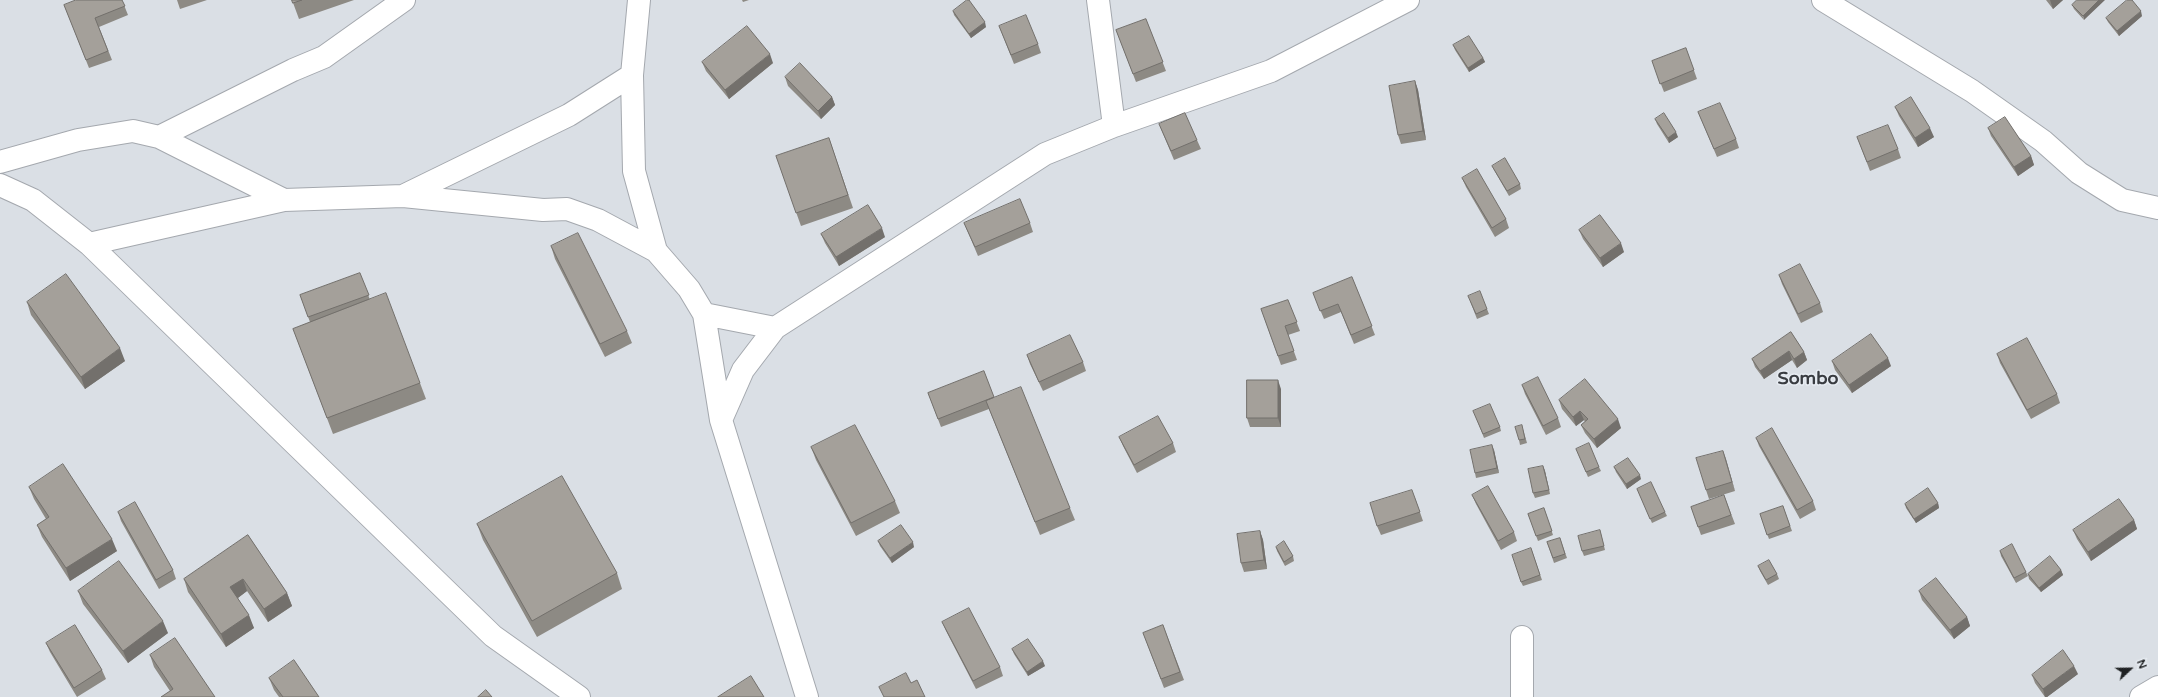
<!DOCTYPE html>
<style>
body{margin:0}
#map{position:relative;width:2158px;height:697px;overflow:hidden;background:#dadfe5;font-family:"Varela Round",sans-serif}
canvas{display:block}
.north{position:absolute;left:2110px;top:649px;width:40px;height:40px;-webkit-text-stroke:3px #e7ecf2;paint-order:stroke;rotate:68deg;font-size:11px;font-weight:700;line-height:16px;text-align:center;color:#1f2123}
.north::after{content:'';display:block;margin:auto;width:14px;height:18px;background:#1f2123;clip-path:polygon(50% 0,100% 100%,50% 72%,0 100%)}
</style>
<div id="map">
<canvas width="2158" height="697"></canvas>
<div class="north">N</div>
</div>
<script>
const g = document.querySelector('canvas').getContext('2d');
g.lineJoin = 'round';
function stroke(path, color, width, dash) {
  g.strokeStyle = color;
  g.lineWidth = width;
  g.lineCap = dash ? 'butt' : 'round';
  g.setLineDash(dash || []);
  g.stroke(path);
}
function fill(path, color) {
  g.fillStyle = color;
  g.fill(path, 'evenodd');
}
function label(font, color, halo, rows, align = 'center') {
  g.font = font + ' "Varela Round",sans-serif';
  g.lineWidth = 3;
  g.setLineDash([]);
  g.textBaseline = 'middle';
  g.strokeStyle = halo;
  g.fillStyle = color;
  for (const [text, x, y, turn = 0] of rows) {
    g.save();
    g.translate(x, y);
    g.rotate((+turn || 0) * Math.PI / 180);
    g.textAlign = isNaN(turn) ? turn : align;
    if (halo) g.strokeText(text, 0, 0);
    g.fillText(text, 0, 0);
    g.restore();
  }
}
const minor = new Path2D(`
 M639,0L632,75L634,171L656,251
 M1098,0L1114,126
 M1823,0L1972,91L2043,141L2079,173L2122,200L2158,208
 M159,137L293,70L324,57L404,0
 M0,162L78,140L133,131L159,137L284,200L403,196L543,210L567,209L598,220L656,251L689,289L704,314L721,420L807,697
 M0,185L33,200L89,244L493,636L579,697
 M403,196L569,115L632,75
 M89,244L284,200
 M704,314L775,328L1045,154L1114,126L1271,71L1408,0
 M721,420L743,370L775,328
 M1522,697V637
 M2141,697L2158,687`);
const wall = new Path2D(`
 M122,0L128,15L99,27L112,60L89,68L64,5Z
 M177,0H207L180,9Z
 M292,0H354L299,19Z
 M742,0H749L743,2Z
 M2046,0H2063L2053,9Z
 M2077,0L2084,20L2074,9L2072,5Z
 M953,11L986,27L971,38L954,15Z
 M2142,16L2119,36L2108,22L2106,18Z
 M1146,19L1166,71L1136,82L1116,30Z
 M999,26L1038,44L1041,53L1014,64Z
 M1453,45L1483,58L1485,62L1469,72L1455,50Z
 M1686,48L1697,79L1664,92L1652,61Z
 M702,62L773,63L729,99L706,71Z
 M785,77L832,97L835,105L821,119L788,86Z
 M1415,81L1418,90L1426,140L1401,144L1398,135Z
 M1895,107L1934,137L1918,147L1899,116Z
 M1698,112L1736,139L1739,148L1717,157Z
 M1655,119L1678,137L1669,143L1657,124Z
 M1159,124L1197,140L1201,149L1174,160Z
 M1988,128L2031,156L2034,165L2018,176L1991,136Z
 M1857,137L1898,149L1901,158L1870,171Z
 M829,138L853,208L801,226L776,156Z
 M1492,166L1520,184L1521,189L1509,196L1494,170Z
 M1462,178L1506,219L1509,228L1495,237L1466,187Z
 M964,223H1030L1033,232L978,256Z
 M1579,230L1624,252L1603,267L1583,239Z
 M821,234L885,237L839,266L825,243Z
 M551,246L627,331L632,343L605,357L555,259Z
 M360,273L370,300L420,383L426,399L333,434L293,329L310,322L300,295Z
 M1779,275L1820,303L1823,312L1801,323L1782,284Z
 M1352,277L1375,335L1354,344L1341,312L1324,319L1313,293Z
 M1288,300L1300,331L1288,335L1297,360L1281,365L1261,309Z
 M1470,301L1487,309L1489,314L1477,319Z
 M27,302L125,361L85,389L31,315Z
 M1791,332L1804,352L1807,360L1797,368L1792,360L1764,379L1755,367L1752,359Z
 M1997,354L2057,394L2060,403L2031,419L2000,363Z
 M1027,355L1083,362L1086,371L1043,391L1030,364Z
 M1832,361L1891,366L1852,393L1835,370Z
 M984,371L994,398L1070,508L1075,520L1040,535L989,409L941,427L928,393Z
 M1522,385L1558,418L1561,427L1546,435L1525,394Z
 M1281,389V427H1250L1247,418Z
 M1559,400L1621,428L1597,448L1585,433L1581,425L1585,422L1584,420L1576,426L1562,409Z
 M1475,415L1500,427L1501,431L1484,438Z
 M1523,429L1527,443L1520,445L1519,440Z
 M1119,437L1173,443L1176,452L1137,473L1123,446Z
 M1756,438L1813,501L1816,510L1800,519L1759,446Z
 M811,447L895,501L900,513L856,536L816,460Z
 M1576,449L1599,467L1601,471L1588,477Z
 M1494,450L1499,473L1476,478L1475,473Z
 M1723,451L1735,491L1709,499L1706,490Z
 M1543,466L1545,471L1550,494L1535,498L1533,493Z
 M1614,467L1641,479L1627,489L1616,472Z
 M29,487L117,551L70,581L42,537L37,525L46,519L34,499Z
 M1637,489L1665,512L1667,516L1652,523Z
 M1472,495L1514,532L1517,541L1501,550L1476,504Z
 M1724,495L1735,524L1701,535L1691,507Z
 M1415,498L1423,521L1381,535L1377,526Z
 M1938,503L1939,508L1916,523L1906,508L1905,504Z
 M1783,506L1792,531L1769,539L1760,514Z
 M1544,508L1553,535L1538,541L1528,514Z
 M118,512L173,570L176,579L159,589L121,521Z
 M2134,520L2137,529L2091,561L2077,539L2073,530Z
 M477,524L617,573L622,589L537,637L483,540Z
 M1600,530L1605,550L1584,556L1582,551Z
 M1260,531L1263,540L1267,569L1244,572L1241,563Z
 M248,535L287,593L292,606L268,622L247,591L238,598L254,628L226,647L188,592L184,579Z
 M1560,538L1567,558L1554,563L1547,542Z
 M878,541L914,547L892,563L880,546Z
 M1276,547L1293,556L1294,561L1285,566L1277,551Z
 M1531,548L1542,580L1523,586L1521,582Z
 M2000,551L2026,572L2028,576L2016,583L2001,556Z
 M1758,566L1777,574L1779,579L1768,585L1760,571Z
 M2061,570L2063,575L2041,592L2029,579L2028,574Z
 M78,591L168,633L128,663L83,604Z
 M1919,591L1967,617L1970,626L1954,639L1922,600Z
 M942,622L1000,667L1003,676L976,689L946,631Z
 M1163,625L1184,680L1164,688L1143,633Z
 M46,643L102,670L106,679L77,697L50,652Z
 M1012,649L1045,666L1028,676L1014,654Z
 M150,655L215,697L170,691L154,667Z
 M2078,674L2047,697H2045L2035,683L2032,675Z
 M269,678L319,697H279L274,690Z`);
const shadedWall = new Path2D(`
 M2050,0H2063L2053,9Z
 M2099,0H2105L2084,20L2083,16Z
 M2141,11L2142,16L2119,36L2117,31Z
 M985,22L986,27L971,38L969,34Z
 M770,54L773,63L729,99L725,90Z
 M1483,58L1485,62L1469,72L1468,68Z
 M1415,81L1418,90L1426,140L1423,131Z
 M832,97L835,105L821,119L818,111Z
 M1930,128L1934,137L1918,147L1915,138Z
 M1676,132L1678,137L1669,143L1668,138Z
 M2031,156L2034,165L2018,176L2014,167Z
 M882,228L885,237L839,266L836,257Z
 M1621,243L1624,252L1603,267L1600,258Z
 M120,348L125,361L85,389L81,377Z
 M1789,351L1792,360L1764,379L1760,371Z
 M1804,352L1807,360L1797,368L1794,359Z
 M1888,358L1891,366L1852,393L1849,385Z
 M1278,380L1281,389V427L1278,418Z
 M1580,411L1584,420L1576,426L1573,417Z
 M1618,419L1621,428L1597,448L1594,439Z
 M1492,445L1494,450L1499,473L1497,468Z
 M1723,451L1726,459L1735,491L1732,482Z
 M1543,466L1545,471L1550,494Z
 M1640,475L1641,479L1627,489L1626,484Z
 M1938,503L1939,508L1916,523L1914,519Z
 M2134,520L2137,529L2091,561L2088,552Z
 M1260,531L1263,540L1267,569L1264,560Z
 M112,539L117,551L70,581L66,568Z
 M913,542L914,547L892,563L890,558Z
 M2061,570L2063,575L2041,592L2039,588Z
 M243,579L247,591L235,600L230,587Z
 M287,593L292,606L268,622L264,609Z
 M249,615L254,628L226,647L221,634Z
 M1967,617L1970,626L1954,639L1950,630Z
 M163,621L168,633L128,663L123,651Z
 M1043,661L1045,666L1028,676L1027,672Z
 M2074,666L2078,674L2047,697H2045L2043,689Z`);
const building = new Path2D(`
 M76,0H122L125,6L95,18L108,51L86,60L64,5Z
 M292,0H302L293,3Z
 M967,0H969L985,22L969,34L953,11Z
 M2077,0H2099L2083,16L2072,5Z
 M2127,0H2132L2141,11L2117,31L2106,18Z
 M1026,15L1038,44L1011,55L999,26Z
 M1146,19L1163,62L1133,74L1116,30Z
 M747,26L770,54L725,90L702,62Z
 M1469,36L1483,58L1468,68L1453,45Z
 M1686,48L1694,70L1660,84L1652,61Z
 M800,63L832,97L818,111L785,77Z
 M1415,81L1423,131L1398,135L1389,86Z
 M1911,97L1930,128L1915,138L1895,107Z
 M1720,103L1736,139L1714,149L1698,112Z
 M1185,113L1197,140L1171,151L1159,124Z
 M1664,113L1676,132L1668,138L1655,119Z
 M2005,117L2031,156L2014,167L1988,128Z
 M1888,125L1898,149L1867,162L1857,137Z
 M829,138L848,195L796,213L776,156Z
 M1505,158L1520,184L1507,191L1492,166Z
 M1477,169L1506,219L1492,228L1462,178Z
 M1020,199L1030,223L975,247L964,223Z
 M868,205L882,228L836,257L821,234Z
 M1600,215L1621,243L1600,258L1579,230Z
 M578,233L627,331L600,344L551,246Z
 M1800,264L1820,303L1798,314L1779,275Z
 M360,273L369,295L308,317L300,295Z
 M66,274L120,348L81,377L27,302Z
 M1352,277L1372,326L1351,335L1338,304L1320,311L1313,293Z
 M1480,291L1487,309L1476,314L1468,296Z
 M386,293L420,383L327,418L293,329Z
 M1288,300L1297,322L1285,326L1294,351L1278,356L1261,309Z
 M1791,332L1804,352L1794,359L1789,351L1760,371L1752,359Z
 M1871,334L1888,358L1849,385L1832,361Z
 M1070,335L1083,362L1039,382L1027,355Z
 M2027,338L2057,394L2027,410L1997,354Z
 M984,371L994,397L938,419L928,393Z
 M1538,377L1558,418L1543,426L1522,385Z
 M1585,379L1618,419L1594,439L1581,425L1588,419L1580,411L1573,417L1559,400Z
 M1247,380H1278V418H1247Z
 M1021,387L1070,508L1035,522L986,401Z
 M1490,404L1500,427L1483,434L1473,411Z
 M1158,416L1173,443L1134,465L1119,437Z
 M855,425L895,501L851,523L811,447Z
 M1522,425L1525,439L1519,440L1515,427Z
 M1772,428L1813,501L1797,510L1756,438Z
 M1589,443L1599,467L1586,472L1576,449Z
 M1492,445L1497,468L1475,473L1470,450Z
 M1723,451L1732,482L1706,490L1696,458Z
 M1628,458L1640,475L1626,484L1614,467Z
 M63,464L112,539L66,568L37,525L49,517L29,487Z
 M1543,466L1549,490L1533,493L1528,469Z
 M562,476L617,573L532,621L477,524Z
 M1651,482L1665,512L1650,519L1637,489Z
 M1488,486L1514,532L1498,541L1472,495Z
 M1928,488L1938,503L1914,519L1905,504Z
 M1412,490L1420,512L1377,526L1370,503Z
 M1724,495L1731,515L1698,527L1691,507Z
 M2119,499L2134,520L2088,552L2073,530Z
 M135,502L173,570L156,580L118,512Z
 M1783,506L1790,526L1767,535L1760,514Z
 M1544,508L1552,531L1536,536L1528,514Z
 M901,525L913,542L890,558L878,541Z
 M1600,530L1604,546L1582,551L1578,536Z
 M1260,531L1264,560L1241,563L1237,534Z
 M248,535L287,593L264,609L243,579L230,587L249,615L221,634L184,579Z
 M1560,538L1565,554L1553,558L1547,542Z
 M1284,541L1293,556L1284,562L1276,547Z
 M2012,544L2026,572L2014,578L2000,551Z
 M1531,548L1540,575L1521,582L1512,555Z
 M2050,556L2061,570L2039,588L2028,574Z
 M1769,560L1777,574L1766,580L1758,566Z
 M119,561L163,621L123,651L78,591Z
 M1936,578L1967,617L1950,630L1919,591Z
 M969,608L1000,667L973,681L942,622Z
 M75,625L102,670L74,688L46,643Z
 M1163,625L1180,672L1161,679L1143,633Z
 M175,638L215,697H161L173,689L150,655Z
 M1028,639L1043,661L1027,672L1012,649Z
 M2063,650L2074,666L2043,689L2032,675Z
 M294,660L319,697H283L269,678Z
 M906,673L911,683L917,680L925,697H884L879,687Z
 M751,676L764,697H718Z
 M486,690L492,697H478Z`);
const districtNames = [
 ["Sombo",1808,379]
];
stroke(minor, '#a4a8ae', 24);
stroke(minor, '#fff', 22);
fill(wall, '#8d8a84');
fill(shadedWall, '#73706c');
fill(building, '#a4a09a');
stroke(building, '#73706c', 1);
label('bold 18px', '#393c41', '#e7ecf2', districtNames);
</script>
